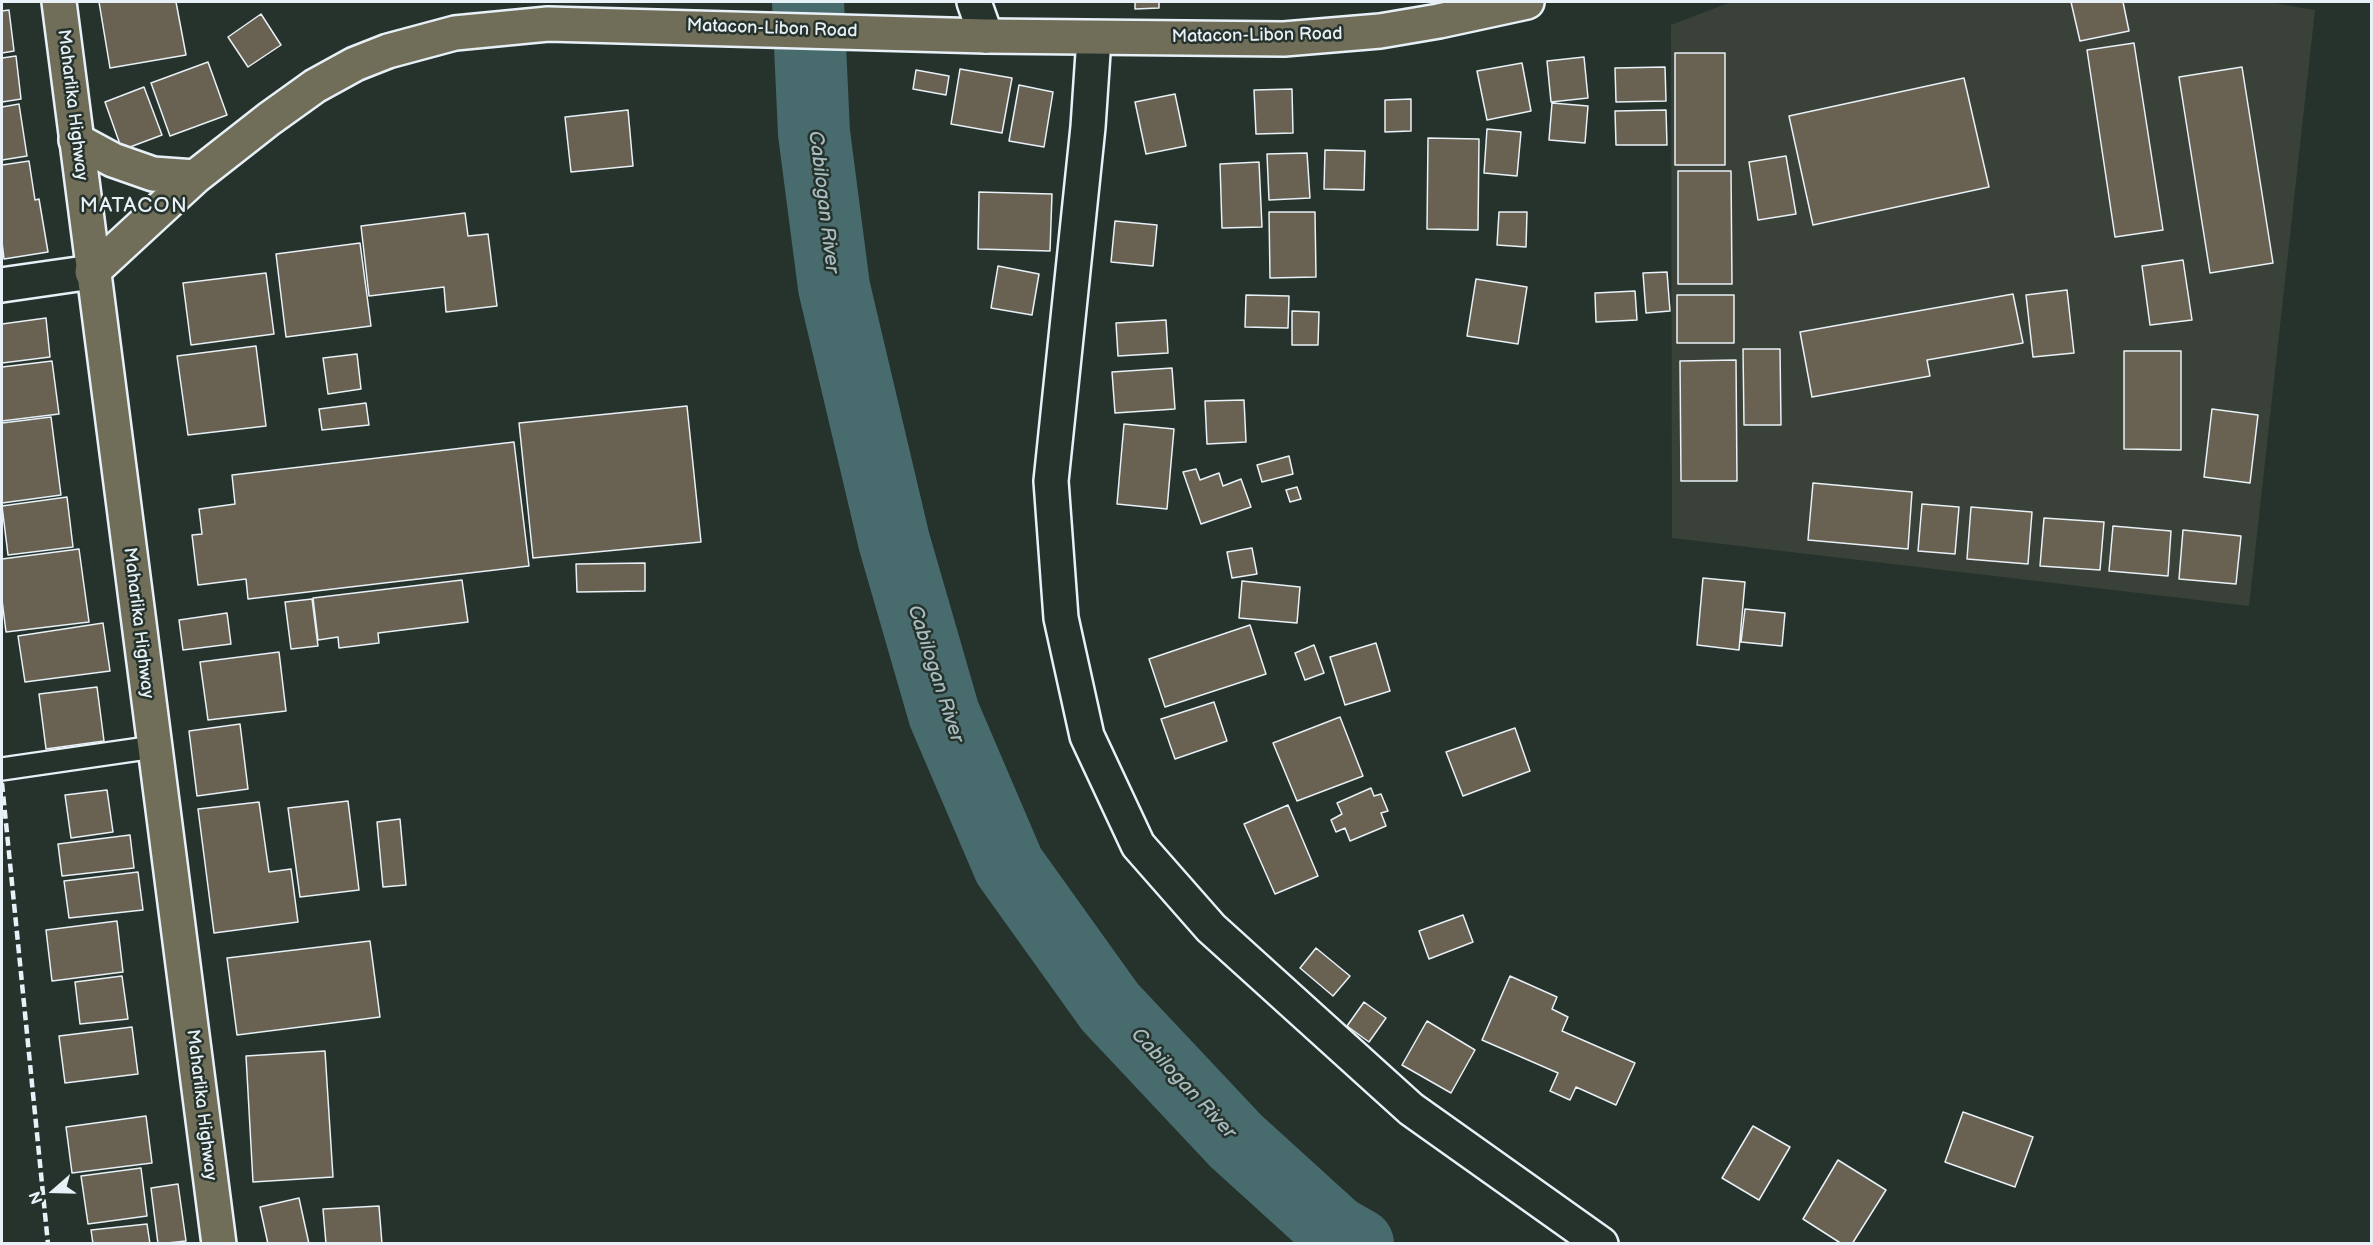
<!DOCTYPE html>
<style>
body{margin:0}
#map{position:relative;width:2373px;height:1245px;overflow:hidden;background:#26332d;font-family:"Balsamiq Sans",sans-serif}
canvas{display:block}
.frame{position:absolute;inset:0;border:3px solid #e8f1f8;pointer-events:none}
.north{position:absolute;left:24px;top:1161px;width:60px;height:60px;-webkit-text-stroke:4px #26332d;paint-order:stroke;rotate:250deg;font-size:16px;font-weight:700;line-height:24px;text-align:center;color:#e8f1f8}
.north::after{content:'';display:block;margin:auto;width:21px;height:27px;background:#e8f1f8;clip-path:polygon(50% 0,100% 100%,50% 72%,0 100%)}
</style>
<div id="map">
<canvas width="2373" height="1245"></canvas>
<div class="frame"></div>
<div class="north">N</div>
</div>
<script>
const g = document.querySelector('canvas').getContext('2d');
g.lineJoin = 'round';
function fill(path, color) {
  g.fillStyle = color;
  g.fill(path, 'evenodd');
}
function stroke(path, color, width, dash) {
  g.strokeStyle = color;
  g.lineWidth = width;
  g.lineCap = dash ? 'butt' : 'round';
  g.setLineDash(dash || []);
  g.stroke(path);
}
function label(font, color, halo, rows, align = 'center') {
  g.font = font + ' "Balsamiq Sans",sans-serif';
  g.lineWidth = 5;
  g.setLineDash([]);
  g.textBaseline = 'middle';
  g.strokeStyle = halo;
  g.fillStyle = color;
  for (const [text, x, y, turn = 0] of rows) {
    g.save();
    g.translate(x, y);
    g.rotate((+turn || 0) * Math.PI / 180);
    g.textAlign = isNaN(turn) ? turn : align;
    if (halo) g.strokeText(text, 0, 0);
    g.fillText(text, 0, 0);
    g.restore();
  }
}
const built = new Path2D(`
 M1731,2H2268L2315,10L2249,606L1672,538L1671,25Z`);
const river = new Path2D(`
 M808,2L814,133L834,287L894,541L944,714L1009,866L1110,1007L1236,1141L1335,1231L1358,1244`);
const building = new Path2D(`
 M99,2H176L186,55L110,68Z
 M1135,2H1159V8L1135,9Z
 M2071,2H2123L2129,31L2080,41Z
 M9,10L14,51L2,53V11Z
 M261,14L281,45L248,67L228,37Z
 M2134,43L2163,230L2115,237L2087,50Z
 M1675,53H1725V165H1675Z
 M16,56L21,99L2,102V58Z
 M1584,57L1588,98L1551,102L1547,61Z
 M208,62L227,115L170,136L151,83Z
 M1522,63L1531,111L1487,120L1477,71Z
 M1665,67L1666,101L1616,102L1615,68Z
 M2242,67L2273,263L2210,273L2179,77Z
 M960,69L1012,78L1002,133L951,124Z
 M916,70L949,76L946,95L913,89Z
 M1964,78L1989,187L1813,225L1789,116Z
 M1019,85L1053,92L1044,147L1009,141Z
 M144,87L162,135L122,150L105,102Z
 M1292,89L1293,133L1256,134L1254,90Z
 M1175,94L1186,146L1146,154L1135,102Z
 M1411,99V131L1385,132V100Z
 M1552,103L1588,106L1585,143L1549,140Z
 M19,104L27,156L2,160V107Z
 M628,110L633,166L571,172L565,117Z
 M1666,110L1667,145H1616L1615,111Z
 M1487,129L1521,132L1517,176L1484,173Z
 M1428,138L1479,139L1478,230L1427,229Z
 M1325,150L1365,151L1364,190L1324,189Z
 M1307,153L1310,198L1269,200L1267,154Z
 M1786,156L1796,214L1758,220L1749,162Z
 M29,161L35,200L39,199L48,252L4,259L2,242V165Z
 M1259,162L1262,227L1222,228L1220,164Z
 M1678,171H1731L1732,284H1678Z
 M979,192L1052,194L1050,251L978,249Z
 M1269,212H1315L1316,277L1270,278Z
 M1499,212H1527L1526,247L1497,245Z
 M465,213L468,236L488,234L497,306L446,312L444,287L369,296L361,226Z
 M1115,221L1157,225L1153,266L1111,262Z
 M360,243L371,326L286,337L276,254Z
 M2183,260L2192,320L2150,325L2142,266Z
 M998,266L1039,274L1032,315L991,308Z
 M1667,272L1670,311L1646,313L1643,273Z
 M266,273L274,334L191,345L183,283Z
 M1476,279L1527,287L1518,344L1467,336Z
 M2067,290L2074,353L2033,357L2026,295Z
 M1635,291L1637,320L1596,322L1595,293Z
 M2013,294L2023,343L1927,360L1930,376L1812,397L1800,332Z
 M1246,295L1289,296L1288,328L1245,327Z
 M1677,295H1734V343H1677Z
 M1292,311L1319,312L1318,345H1292Z
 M46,318L50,357L2,363V324Z
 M1166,320L1168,353L1118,356L1116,323Z
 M256,346L266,426L188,435L177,356Z
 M1743,349H1780L1781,425H1744Z
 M2124,351H2181V450L2124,449Z
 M357,354L361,389L328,394L323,358Z
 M1736,360L1737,481H1681L1680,361Z
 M52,361L59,414L2,421V367Z
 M1172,368L1175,409L1115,413L1112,372Z
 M1244,400L1246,442L1207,444L1205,401Z
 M366,403L369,425L322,430L319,409Z
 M687,406L701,542L533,558L519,423Z
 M2212,409L2258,415L2250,483L2204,477Z
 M51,417L61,495L2,503V423Z
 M1124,424L1174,429L1167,509L1117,504Z
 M514,442L529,566L248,599L246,579L198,585L192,535L202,534L199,509L235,504L232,475Z
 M1289,456L1293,474L1262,482L1257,465Z
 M1196,469L1200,480L1219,473L1223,486L1241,479L1251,507L1201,524L1183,472Z
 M1813,483L1912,492L1908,549L1808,540Z
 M1297,487L1301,499L1290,502L1286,490Z
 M67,497L73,547L8,555L2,506Z
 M1922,504L1959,507L1955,554L1918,551Z
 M1971,507L2032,512L2028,564L1967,559Z
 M2044,518L2104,522L2100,570L2040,566Z
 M2113,526L2171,531L2168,576L2109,571Z
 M2183,530L2241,536L2236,584L2179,579Z
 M1252,548L1257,574L1232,578L1227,552Z
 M79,549L89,622L6,632L2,600V559Z
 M645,563V591L577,592L576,564Z
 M1703,578L1745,582L1739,650L1697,645Z
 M462,580L468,622L378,633L379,643L339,648L338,637L318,640L313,598Z
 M1242,581L1300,587L1297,623L1239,618Z
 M312,599L318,646L291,649L285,602Z
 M1745,609L1785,613L1782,646L1741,642Z
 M227,613L231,644L183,650L179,620Z
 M103,623L110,671L25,682L18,636Z
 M1250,625L1266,674L1165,707L1149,659Z
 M1376,643L1390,691L1345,705L1330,657Z
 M1314,645L1324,673L1305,680L1295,653Z
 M279,652L286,711L208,720L200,662Z
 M97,687L104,741L46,749L39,694Z
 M1214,702L1227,741L1175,759L1161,719Z
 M1340,717L1363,776L1297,801L1273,743Z
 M240,724L248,789L197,796L189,731Z
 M1515,728L1530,771L1463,796L1446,752Z
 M1371,788L1374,796L1381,794L1388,811L1381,813L1386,826L1350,841L1345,828L1336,832L1331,820L1342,814L1337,803Z
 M107,790L113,832L71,838L65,795Z
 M348,801L359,890L300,897L288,808Z
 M259,802L269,872L291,869L298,922L214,933L198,809Z
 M1288,805L1318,876L1275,894L1244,824Z
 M400,819L406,885L383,887L377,822Z
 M130,835L134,868L62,876L58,844Z
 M138,872L143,910L69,918L64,881Z
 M1463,915L1473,942L1429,959L1419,931Z
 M117,921L123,972L52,981L46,930Z
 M370,941L380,1017L237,1035L227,958Z
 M1316,948L1350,976L1333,996L1300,968Z
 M122,976L128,1019L80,1024L75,982Z
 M1510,976L1557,997L1552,1009L1568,1017L1562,1031L1635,1063L1616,1105L1576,1087L1570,1100L1550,1091L1558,1073L1482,1040Z
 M1364,1002L1386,1018L1369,1042L1347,1026Z
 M1427,1021L1475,1050L1451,1093L1402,1065Z
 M132,1027L138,1074L65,1083L59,1036Z
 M325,1051L333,1177L253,1182L246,1056Z
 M1963,1112L2033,1137L2015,1187L1945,1162Z
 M146,1116L152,1163L72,1173L66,1127Z
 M1753,1126L1790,1147L1759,1200L1722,1178Z
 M1838,1160L1886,1190L1852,1244H1842L1803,1219Z
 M141,1168L147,1216L88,1224L81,1176Z
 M178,1184L186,1241L158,1244L151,1188Z
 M299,1198L309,1244H268L260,1207Z
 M379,1206L382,1244H326L323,1209Z
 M147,1224L150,1244H93L91,1230Z`);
const lane = new Path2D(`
 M2,769L154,747`);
const street = new Path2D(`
 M974,2L986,36
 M1094,38L1088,127L1051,481L1061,618L1087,736L1138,845L1211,928L1411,1109L1601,1244`);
const secondary = new Path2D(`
 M2,285L92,272`);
const primary = new Path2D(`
 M76,140L113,160L153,174L195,177
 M92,272L195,177L269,119L315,86L355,64L388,51L455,33L548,24L986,36L1284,39L1380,31L1439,21L1527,2`);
const highway = new Path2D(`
 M59,2L219,1244`);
const rail = new Path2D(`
 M2,783L48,1244`);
const streetNames = [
 ["Matacon-Libon Road",772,29,2],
 ["Matacon-Libon Road",1257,36,-1],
 ["Maharlika Highway",72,105,83],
 ["Maharlika Highway",138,623,83],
 ["Maharlika Highway",201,1105,83]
];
const waterNames = [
 ["Cabilogan River",823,202,83],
 ["Cabilogan River",935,674,72],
 ["Cabilogan River",1183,1084,47]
];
const quarterNames = [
 ["MATACON",134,207]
];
fill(built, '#3a4138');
stroke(river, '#486c6d', 72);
fill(building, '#696252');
stroke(building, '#e8f1f8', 1.5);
stroke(lane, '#e8f1f8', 26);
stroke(street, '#e8f1f8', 38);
stroke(secondary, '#e8f1f8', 38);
stroke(primary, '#e8f1f8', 38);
stroke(highway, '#e8f1f8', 38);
stroke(lane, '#26332d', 21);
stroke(street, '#26332d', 33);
stroke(secondary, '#26332d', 33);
stroke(primary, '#706e59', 33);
stroke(highway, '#706e59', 33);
stroke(rail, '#e8f1f8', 4.5, [9, 4.5]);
label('18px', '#e8f1f8', '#26332d', streetNames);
label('italic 20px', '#a8bcc0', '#26332d', waterNames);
g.letterSpacing = '1.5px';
label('21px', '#e8f1f8', '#26332d', quarterNames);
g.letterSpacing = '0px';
</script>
